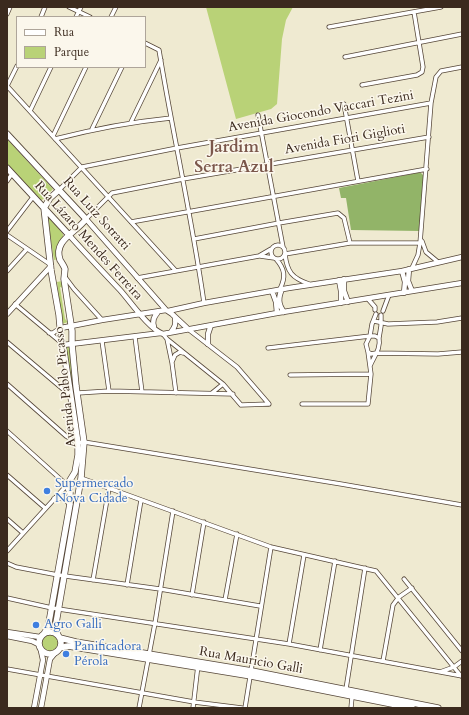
<!DOCTYPE html>
<meta charset="utf-8">
<style>
body{margin:0}
#map{position:relative;width:469px;height:715px;overflow:hidden;background:#efead1;font-family:Cardo,serif}
canvas{display:block}
.frame{position:absolute;inset:0;border:8px solid #3b2a1e;pointer-events:none}
.legend{position:absolute;left:16px;top:16px;width:130px;height:52px;box-sizing:border-box;background:#fbf7ec;border:1px solid #aea59a;margin:0;padding:5px 7px;list-style:none;font-size:12px;color:#3b2a1e}
.legend li{display:flex;align-items:center;gap:8px;height:20px}
.legend b{width:20px;border:1px solid #aea59a}
</style>
<div id="map">
<canvas width="469" height="715"></canvas>
<div class="frame"></div>
<ul class="legend">
<li><b style="height:5px;background:#fff"></b>Rua</li>
<li><b style="height:11px;background:#b9d277"></b>Parque</li>
</ul>
</div>
<script>
const g = document.querySelector('canvas').getContext('2d');
g.lineJoin = 'round';
function fill(path, color) {
  g.fillStyle = color;
  g.fill(path, 'evenodd');
}
function stroke(path, color, width, dash) {
  g.strokeStyle = color;
  g.lineWidth = width;
  g.lineCap = dash ? 'butt' : 'round';
  g.setLineDash(dash || []);
  g.stroke(path);
}
function label(font, color, halo, rows, align = 'center') {
  g.font = font + ' Cardo,serif';
  g.lineWidth = 3;
  g.setLineDash([]);
  g.textBaseline = 'middle';
  g.strokeStyle = halo;
  g.fillStyle = color;
  for (const [text, x, y, turn = 0] of rows) {
    g.save();
    g.translate(x, y);
    g.rotate((+turn || 0) * Math.PI / 180);
    g.textAlign = isNaN(turn) ? turn : align;
    if (halo) g.strokeText(text, 0, 0);
    g.fillText(text, 0, 0);
    g.restore();
  }
}
const green = new Path2D(`
 M206,7H293L286,20L282,39L277,104L271,109L236,119Z
 M7,139L53,189L42,200H39L7,164Z
 M48,215L63,234V237L56,247L58,259L54,260L47,216Z
 M62,281L63,288L60,287L65,319L68,322L62,324L57,282Z
 M66,346H70L82,439L80,438Z
 M41 643a9 9 0 1 1 18 0a9 9 0 1 1-18 0Z`);
const forest = new Path2D(`
 M417,173H421L424,176L420,231L351,230L346,198H341L339,188Z`);
const minor = new Path2D(`
 M69,7L90,17
 M7,14L10,7
 M41,17L45,7
 M76,17L81,7
 M111,17L116,7
 M329,27L441,7
 M145,43L159,50C173,135 192,218 204,303
 M345,57L462,34
 M362,85L417,75L422,72L423,67L414,12
 M7,86L175,270
 M7,86L17,66
 M344,104L358,181
 M30,111L51,67
 M258,115L283,247
 M131,122L161,60
 M92,129L122,67
 M53,136L86,67
 M55,139C94,129 131,122 171,118
 M7,181L12,174
 M59,190L82,167L177,148L431,103
 M86,219L112,193L183,179L429,137
 M131,222L427,169
 M7,231L33,197
 M7,235L51,265
 M194,239L279,223L338,213L344,218L350,243
 M422,241L426,252L438,262
 M271 252a7 7 0 1 1 14 0a7 7 0 1 1-14 0Z
 M260,256L274,258
 M276,259C285,269 286,277 280,289
 M412,268L418,255L420,243L431,103L436,77L441,71L462,67
 M7,271L27,249
 M65,277L74,289L102,320
 M137,278L259,256L271,249
 M309,284C292,278 287,272 285,254L350,243H420
 M368,299L375,307V310
 M15,304L63,344
 M383,311L389,295
 M374,321L388,324L437,322L462,318
 M188,329L237,367L269,404
 M49,333H53L60,328
 M163,334L167,339L223,384L241,405L269,404
 M135,337L142,392
 M379,338L381,326V315
 M167,339L172,363L176,393
 M102,341L109,391
 M7,342L70,395
 M268,348L370,336L372,324L376,314
 M172,362L175,355L180,352L183,353
 M370,366C374,356 381,349 379,338L375,336H370L366,344L368,352L371,354L376,353L438,354L462,352
 M290,375L371,374
 M7,384L66,436L78,443L84,442L341,484L462,505
 M78,393L109,391L233,394
 M212,393L223,384
 M302,404H368L371,374L368,352
 M7,431L67,485L7,551
 M7,475L45,508
 M81,478L271,547L376,571L461,676
 M7,519L23,533
 M7,563L16,567L58,575L160,589L260,606
 M404,579L462,651
 M93,580L109,488
 M127,585L141,500
 M192,595L204,522
 M7,598L52,608L289,644L462,676
 M225,600L237,534
 M289,644L304,555
 M320,650L335,561
 M383,661L393,605L399,597L412,588
 M7,669L194,702L242,708
 M440,672L454,667L462,661
 M346,689L365,568
 M139,708L155,623L173,511
 M193,708L198,665
 M245,708L271,547
 M351,708L352,697`);
const tertiary = new Path2D(`
 M86,219L166,310
 M69,235C86,254 103,272 120,290C130,301 149,329 163,334L277,313L462,283
 M409,269L408,281L412,291
 M402,271L405,282L404,293
 M344,279V291L348,302
 M339,280L341,291V303
 M282,289C278,298 278,304 284,312
 M272,291L276,302L277,313
 M168,311L204,303L289,288L402,271L462,257
 M7,314L51,266
 M154,327C152,320 154,317 158,312
 M61,328L102,320L166,310L172,314L187,328
 M171,332C175,327 176,324 175,318
 M208,344V334L211,325
 M63,345L161,333
 M7,632L40,637
 M7,636L32,641L38,644
 M34,708L43,660L41,651
 M41,708L50,659L55,653`);
const primary = new Path2D(`
 M7,134L86,219C76,233 53,240 60,260C62,263 64,266 65,269L64,279L72,331V344L76,386L84,442L81,478L55,629L58,635
 M7,168L69,235
 M55,499L62,497L68,501L70,504
 M39 643a11 11 0 1 1 22 0a11 11 0 1 1-22 0Z
 M45,632L48,628L70,504V493L67,485L75,472L78,455V443L63,345L61,338L59,315L51,270L44,208L50,198L59,190
 M60,638L76,642L252,671L438,708
 M60,648L68,646L251,676L412,708`);
const markers = [
 [47,491,4,"#3f7fe0"],
 [36,625,4,"#3f7fe0"],
 [66,654,4,"#3f7fe0"]
];
const streetNames = [
 ["Avenida Giocondo Vaccari Tezini",321,112,-10],
 ["Avenida Fiori Giglioti",345,140,-10],
 ["Rua Luiz Sotratti",96,214,48],
 ["Rua Lázaro Mendes Ferreira",88,241,48],
 ["Avenida Pablo Picasso",66,387,-96],
 ["Rua Mauricio Galli",251,661,10]
];
const shopNames = [
 ["Supermercado",55,484],
 ["Nova Cidade",55,499],
 ["Agro Galli",44,625],
 ["Panificadora",74,647],
 ["Pérola",74,662]
];
const districtNames = [
 ["Jardim",234,148],
 ["Serra Azul",234,168]
];
fill(green, '#b9d277');
fill(forest, '#92b468');
stroke(minor, '#564739', 5);
stroke(tertiary, '#564739', 6);
stroke(primary, '#564739', 7);
stroke(minor, '#fff', 3.5);
stroke(tertiary, '#fff', 4.5);
stroke(primary, '#fff', 5.5);
for (const [x, y, r, color] of markers) {
  const dot = new Path2D();
  dot.arc(x, y, r, 0, 2 * Math.PI);
  g.fillStyle = color;
  g.fill(dot);
  stroke(dot, '#fbf7ec', 1.5);
}
label('13px', '#3b2a1e', '#fbf7ec', streetNames);
label('13px', '#366cbe', '#fbf7ec', shopNames, 'left');
label('bold 17px', '#7b574b', '#fbf7ec', districtNames);
</script>
